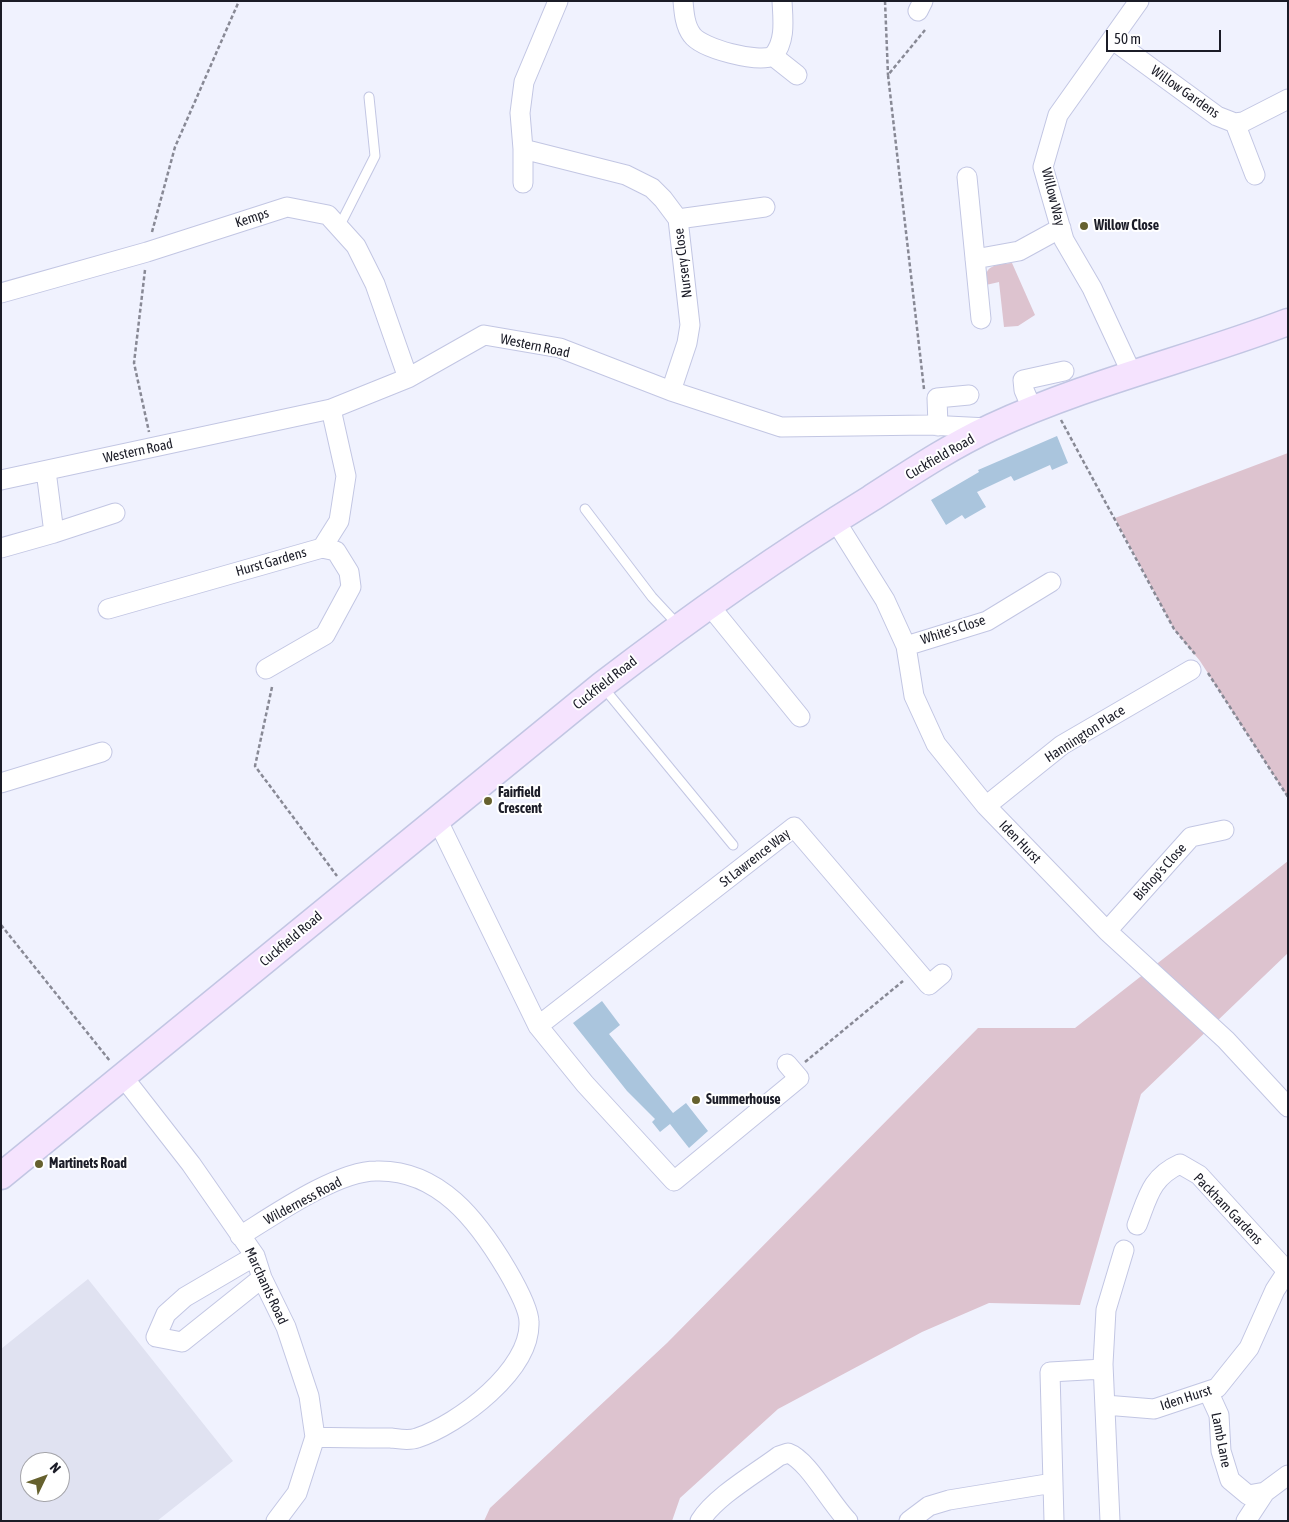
<!DOCTYPE html>
<style>
body{margin:0}
#map{position:relative;width:1289px;height:1522px;overflow:hidden;background:#f0f2fe;font-family:"Asap Condensed",sans-serif}
canvas{display:block}
.frame{position:absolute;inset:0;border:2px solid #1b1c27;pointer-events:none}
.north{position:absolute;left:20px;top:1452px;width:50px;height:50px;box-sizing:border-box;background:#fff;border:1px solid #a4a4a9;border-radius:50%;rotate:48deg;font-size:14px;font-weight:700;line-height:20px;text-align:center;color:#1b1c27}
.north::after{content:'';display:block;margin:auto;width:18px;height:22px;background:#66612e;clip-path:polygon(50% 0,100% 100%,50% 72%,0 100%)}
.scale{position:absolute;left:1106px;top:30px;width:115px;height:22px;box-sizing:border-box;border:2px solid #1b1c27;border-top:0;padding-left:6px;font-size:15px;line-height:18px;white-space:nowrap;color:#1b1c27;-webkit-text-stroke:4px #fff;paint-order:stroke}
</style>
<div id="map">
<canvas width="1289" height="1522"></canvas>
<div class="frame"></div>
<div class="north">N</div>
<div class="scale">50 m</div>
</div>
<script>
const g = document.querySelector('canvas').getContext('2d');
g.lineJoin = 'round';
function fill(path, color) {
  g.fillStyle = color;
  g.fill(path, 'evenodd');
}
function stroke(path, color, width, dash) {
  g.strokeStyle = color;
  g.lineWidth = width;
  g.lineCap = dash ? 'butt' : 'round';
  g.setLineDash(dash || []);
  g.stroke(path);
}
function label(font, color, halo, rows, align = 'center') {
  g.font = font + ' "Asap Condensed",sans-serif';
  g.lineWidth = 4;
  g.setLineDash([]);
  g.textBaseline = 'middle';
  g.strokeStyle = halo;
  g.fillStyle = color;
  for (const [text, x, y, turn = 0] of rows) {
    g.save();
    g.translate(x, y);
    g.rotate((+turn || 0) * Math.PI / 180);
    g.textAlign = isNaN(turn) ? turn : align;
    if (halo) g.strokeText(text, 0, 0);
    g.fillText(text, 0, 0);
    g.restore();
  }
}
const built = new Path2D(`
 M88,1279L233,1461L157,1521H1V1349ZM30,1462H60V1492H30Z`);
const green = new Path2D(`
 M1012,263L1035,315L1018,326L1004,327L999,282L986,285C983,264 996,265 1012,263Z
 M1288,453V797L1200,661L1174,629L1115,518Z
 M1288,861V953L1141,1094L1080,1305L989,1303L922,1332L778,1409L680,1498L672,1521H484L490,1508L667,1343L978,1028H1075Z`);
const building = new Path2D(`
 M1057,436L1068,463L1052,470L1050,465L1014,481L1011,476L977,492L986,507L965,519L962,515L946,525L931,500L979,472L978,470Z
 M602,1001L620,1025L609,1034L642,1075L673,1113L686,1103L708,1131L689,1148L670,1124L660,1132L652,1122L655,1119L627,1091L573,1023Z`);
const path = new Path2D(`
 M885,1L888,75
 M152,232L175,147L239,1
 M145,270L134,363L149,432
 M924,389L888,75L925,30
 M1061,420L1174,629L1195,654
 M1208,673L1288,797
 M272,687L255,766L337,876
 M1,925L110,1061
 M805,1062L903,981`);
const lane = new Path2D(`
 M339,227L375,156L369,97
 M585,509L652,597L679,626
 M603,687L733,845`);
const street = new Path2D(`
 M558,1L524,82L520,113L523,149L626,175L652,188L663,199L678,219L690,325L687,343L671,391
 M683,1C684,13 685,26 692,35C702,49 758,63 773,56C786,41 783,20 782,1
 M918,11L923,1
 M1113,40L1217,116L1235,123L1243,122L1288,99
 M773,56L797,75
 M1235,123L1255,175
 M523,149V183
 M967,177L981,319
 M678,219L765,207
 M975,259L1019,251L1061,228
 M1,293L147,252L287,207L328,215L356,246L375,284L408,378
 M1132,374L1092,288L1064,240L1043,167L1058,115L1139,1
 M1033,411L1024,390L1023,380L1064,371
 M938,426L937,398L969,395
 M1,480L331,409L408,378L484,335L560,348L671,391L781,427L928,425L988,428
 M835,520L885,600L906,646L914,696L936,744L986,806L1107,931L1226,1040L1288,1107
 M54,533L115,513
 M1,548L54,533L46,471
 M709,605L800,717
 M108,609L322,548L339,521L346,476L331,409
 M906,646L987,621L1051,582
 M266,669L325,635L351,587L349,572L336,551L322,548
 M1,783L102,752
 M986,806L1062,745L1191,670
 M437,819L538,1026L585,1084L674,1181L799,1078L787,1064
 M1107,931L1191,837L1224,830
 M538,1026L794,827L929,985L942,974
 M124,1078L191,1164L255,1256L262,1278L286,1327L309,1396L315,1437L297,1493L276,1521
 M1137,1225C1148,1197 1151,1177 1180,1164L1199,1175L1287,1271
 M240,1236C274,1215 337,1171 376,1171C439,1169 478,1221 507,1270C514,1282 529,1309 529,1322C531,1370 459,1424 417,1438C409,1441 399,1439 391,1438C365,1438 340,1438 315,1437
 M255,1256L185,1297L166,1314L156,1337L182,1342L262,1278
 M1208,1391L1219,1415L1221,1451L1230,1480L1248,1495L1265,1492L1288,1475
 M1105,1405L1154,1409L1217,1388L1249,1348L1275,1290L1288,1270
 M700,1521C716,1496 755,1474 779,1456L788,1453C808,1460 830,1503 848,1521
 M909,1521L929,1506L949,1500L1053,1483
 M1054,1521L1050,1372L1103,1369
 M1110,1521L1103,1364L1106,1310L1124,1250
 M1246,1521L1265,1492`);
const secondary = new Path2D(`
 M1,1176L602,685C688,619 777,556 870,499C909,474 949,447 992,427C1087,383 1190,359 1288,322`);
const markers = [
 [1084,226,5,"#66612e"],
 [488,801,5,"#66612e"],
 [696,1100,5,"#66612e"],
 [39,1164,5,"#66612e"]
];
const streetNames = [
 ["Willow Gardens",1185,92,35],
 ["Willow Way",1053,197,76],
 ["Kemps",252,218,-18],
 ["Nursery Close",683,263,-97],
 ["Western Road",535,346,12],
 ["Western Road",138,451,-12],
 ["Cuckfield Road",940,457,-30],
 ["Hurst Gardens",271,562,-16],
 ["White's Close",953,630,-18],
 ["Cuckfield Road",605,683,-38],
 ["Hannington Place",1085,734,-33],
 ["Iden Hurst",1020,842,46],
 ["St Lawrence Way",755,858,-38],
 ["Bishop's Close",1160,872,-48],
 ["Cuckfield Road",291,939,-40],
 ["Wilderness Road",303,1201,-28],
 ["Packham Gardens",1228,1209,46],
 ["Marchants Road",266,1286,65],
 ["Iden Hurst",1186,1398,-18],
 ["Lamb Lane",1221,1440,79]
];
const poiNames = [
 ["Willow Close",1094,226],
 ["Fairfield",498,793],
 ["Crescent",498,809],
 ["Summerhouse",706,1100],
 ["Martinets Road",49,1164]
];
fill(built, '#e0e2f1');
fill(green, '#ddc3cf');
fill(building, '#aac5dd');
stroke(lane, '#c2c6e3', 11);
stroke(street, '#c2c6e3', 21);
stroke(secondary, '#c2c6e3', 29);
stroke(path, '#888995', 2.5, [4, 2.5]);
stroke(lane, '#fff', 9);
stroke(street, '#fff', 19);
stroke(secondary, '#f5e3fe', 26);
for (const [x, y, r, color] of markers) {
  const dot = new Path2D();
  dot.arc(x, y, r, 0, 2 * Math.PI);
  g.fillStyle = color;
  g.fill(dot);
  stroke(dot, '#fff', 2);
}
label('14px', '#1b1c27', '#fff', streetNames);
label('bold 14px', '#1b1c27', '#fff', poiNames, 'left');
</script>
